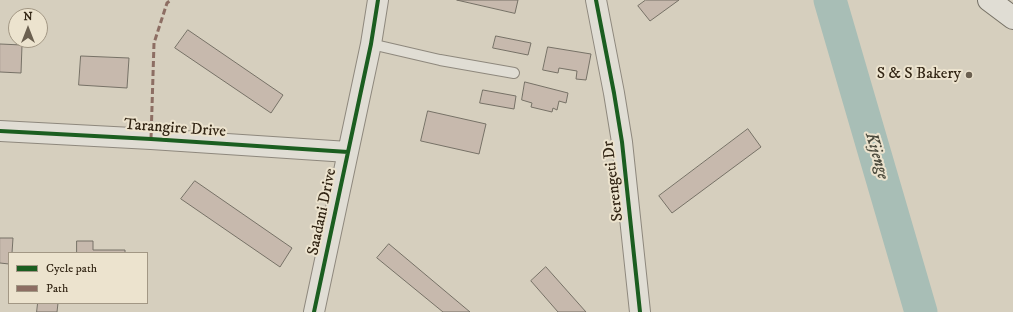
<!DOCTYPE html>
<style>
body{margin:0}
#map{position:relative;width:1013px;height:312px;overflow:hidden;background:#d6cfbe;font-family:"IM FELL DW Pica",serif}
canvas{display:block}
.legend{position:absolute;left:8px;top:252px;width:140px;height:52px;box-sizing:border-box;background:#ece3ce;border:1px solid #a29784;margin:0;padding:5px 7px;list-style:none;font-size:12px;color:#322514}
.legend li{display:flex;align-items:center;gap:8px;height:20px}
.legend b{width:20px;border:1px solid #a29784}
.north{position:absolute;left:8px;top:8px;width:40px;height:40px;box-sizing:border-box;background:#ece3ce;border:1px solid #a29784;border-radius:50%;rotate:0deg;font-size:11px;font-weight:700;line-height:16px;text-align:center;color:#322514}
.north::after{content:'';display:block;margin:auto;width:14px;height:18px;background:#6b6050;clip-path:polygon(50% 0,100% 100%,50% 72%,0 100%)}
</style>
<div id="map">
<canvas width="1013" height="312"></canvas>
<ul class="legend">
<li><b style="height:5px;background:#1b5e20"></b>Cycle path</li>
<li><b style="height:5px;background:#8d6e63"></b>Path</li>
</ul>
<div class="north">N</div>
</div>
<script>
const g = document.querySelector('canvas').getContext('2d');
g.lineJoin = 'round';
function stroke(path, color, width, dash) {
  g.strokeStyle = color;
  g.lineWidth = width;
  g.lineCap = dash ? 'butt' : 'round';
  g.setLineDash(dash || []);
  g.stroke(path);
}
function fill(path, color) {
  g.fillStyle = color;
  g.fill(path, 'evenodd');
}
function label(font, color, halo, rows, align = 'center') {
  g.font = font + ' "IM FELL DW Pica",serif';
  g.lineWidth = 4;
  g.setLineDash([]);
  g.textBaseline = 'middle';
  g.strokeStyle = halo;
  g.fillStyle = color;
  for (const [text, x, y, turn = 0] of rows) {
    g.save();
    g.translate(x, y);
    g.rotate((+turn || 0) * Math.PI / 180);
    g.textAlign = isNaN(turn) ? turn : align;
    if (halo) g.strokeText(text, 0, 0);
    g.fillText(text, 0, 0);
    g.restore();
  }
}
const river = new Path2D(`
 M830,0L921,312`);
const building = new Path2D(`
 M457,0H518L515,13Z
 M646,0H679L650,21L638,6Z
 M188,30L283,95L271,113L175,48Z
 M496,36L531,43L528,55L493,48Z
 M0,44L22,45L21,73L0,72Z
 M548,47L591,54L586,80L576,79L577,71L559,68L558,73L543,70Z
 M81,56L129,58L127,88L79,85Z
 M525,82L568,93L566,103L559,101L557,110L553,108L552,112L531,107L532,103L522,100Z
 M483,90L516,96L514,109L480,103Z
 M428,111L486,124L479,154L421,141Z
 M748,129L761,147L672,213L659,196Z
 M195,181L292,248L280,267L181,199Z
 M0,238H13L12,253H9V264L0,263Z
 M77,241H93V250H125V253H77Z
 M389,244L470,312H443L377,258Z
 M546,267L586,312H558L531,281Z
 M38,303H58L57,312H37Z`);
const service = new Path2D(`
 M371,44L440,60L514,73`);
const minor = new Path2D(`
 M596,0L614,93L622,142L640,312
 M0,131L151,139L348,152
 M314,312L371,44L378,0`);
const secondary = new Path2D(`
 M989,0L1013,18`);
const quiet = new Path2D(`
 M151,139L154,43L167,3L171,0`);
const cycleway = new Path2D(`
 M596,0L614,93L622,142L640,312
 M0,131L151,139L348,152
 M314,312L371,44L378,0`);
const markers = [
 [969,75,4,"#6b6050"]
];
const poiNames = [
 ["S & S Bakery",961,75]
];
const streetNames = [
 ["Tarangire Drive",175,129,4],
 ["Serengeti Dr",614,181,-97],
 ["Saadani Drive",323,212,-78]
];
const waterNames = [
 ["Kijenge",876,156,74]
];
stroke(river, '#a8beb6', 33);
fill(building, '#c7b9ad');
stroke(building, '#767166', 1);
stroke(service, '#8e887d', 12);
stroke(minor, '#8e887d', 22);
stroke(secondary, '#767166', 24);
stroke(service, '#e0ddd4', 10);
stroke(minor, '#e0ddd4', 20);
stroke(secondary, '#e0ddd4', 22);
stroke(quiet, '#8d6e63', 3, [6, 3]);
stroke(cycleway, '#1b5e20', 4);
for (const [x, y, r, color] of markers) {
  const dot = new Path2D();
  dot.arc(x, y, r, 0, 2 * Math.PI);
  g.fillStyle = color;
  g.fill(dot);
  stroke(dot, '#ece3ce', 1.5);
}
label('16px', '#322514', '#ece3ce', poiNames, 'right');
label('16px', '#322514', '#ece3ce', streetNames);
label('italic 17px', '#4b4a3c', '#ece3ce', waterNames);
</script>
